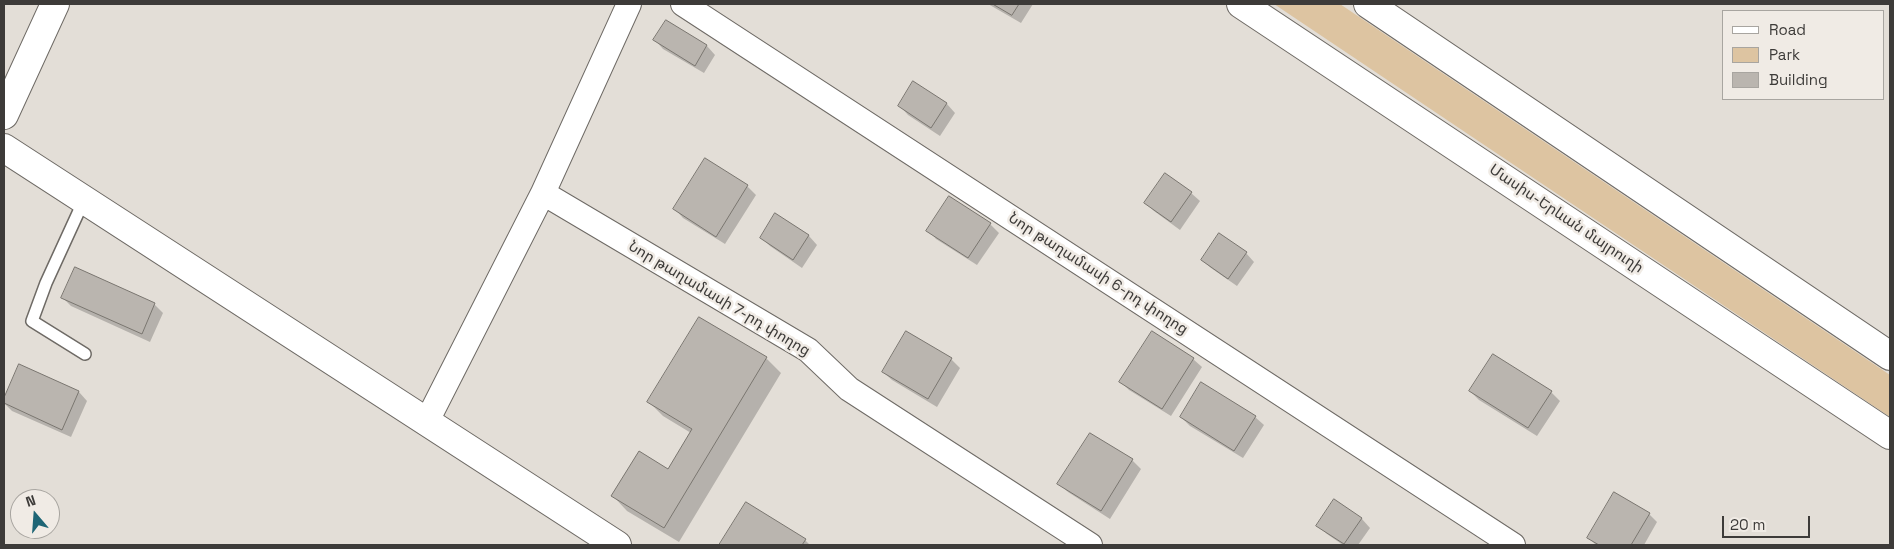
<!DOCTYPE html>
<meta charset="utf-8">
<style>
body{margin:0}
#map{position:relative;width:1894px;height:549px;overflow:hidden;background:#e3ded7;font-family:"Space Grotesk",sans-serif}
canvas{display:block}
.frame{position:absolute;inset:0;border:5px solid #3d3b39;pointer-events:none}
.legend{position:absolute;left:1722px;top:10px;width:162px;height:90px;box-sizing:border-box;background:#f0ebe5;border:1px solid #a8a5a0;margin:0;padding:6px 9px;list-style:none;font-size:15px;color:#3d3b39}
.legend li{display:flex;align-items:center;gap:10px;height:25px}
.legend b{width:25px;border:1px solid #a8a5a0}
.north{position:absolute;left:10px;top:489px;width:50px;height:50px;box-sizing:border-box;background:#f0ebe5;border:1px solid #a8a5a0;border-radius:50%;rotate:342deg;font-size:14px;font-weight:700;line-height:20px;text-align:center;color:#3d3b39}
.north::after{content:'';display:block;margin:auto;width:18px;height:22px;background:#1e6575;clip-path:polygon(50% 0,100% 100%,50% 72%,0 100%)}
.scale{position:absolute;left:1722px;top:516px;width:88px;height:22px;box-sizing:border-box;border:2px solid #3d3b39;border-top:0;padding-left:6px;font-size:15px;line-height:18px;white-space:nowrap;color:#3d3b39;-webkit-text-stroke:4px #f0ebe5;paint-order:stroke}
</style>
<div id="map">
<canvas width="1894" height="549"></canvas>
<div class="frame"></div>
<ul class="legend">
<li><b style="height:6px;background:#fff"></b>Road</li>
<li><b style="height:14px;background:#ddc4a1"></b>Park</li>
<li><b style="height:14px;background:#bab5af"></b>Building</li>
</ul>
<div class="north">N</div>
<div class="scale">20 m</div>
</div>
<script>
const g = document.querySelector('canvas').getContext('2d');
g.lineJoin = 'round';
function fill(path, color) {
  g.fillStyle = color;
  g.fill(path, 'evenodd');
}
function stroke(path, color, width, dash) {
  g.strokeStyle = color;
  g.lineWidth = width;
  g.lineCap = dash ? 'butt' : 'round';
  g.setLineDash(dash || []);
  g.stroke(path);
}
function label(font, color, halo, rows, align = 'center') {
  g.font = font + ' "Space Grotesk","Noto Sans Armenian",sans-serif';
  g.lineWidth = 5;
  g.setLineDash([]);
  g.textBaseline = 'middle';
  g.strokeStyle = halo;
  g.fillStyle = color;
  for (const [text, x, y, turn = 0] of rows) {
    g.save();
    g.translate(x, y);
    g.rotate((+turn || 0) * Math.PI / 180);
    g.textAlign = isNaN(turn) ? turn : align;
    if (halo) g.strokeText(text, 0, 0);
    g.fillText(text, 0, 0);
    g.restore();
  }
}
const green = new Path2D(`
 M1274,4H1340L1890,375V417Z`);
const shadow = new Path2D(`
 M988,4H1033L1021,23Z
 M666,22L707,46L715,55L704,73L663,49L655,40Z
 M914,83L947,104L955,113L940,136L908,115L900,106Z
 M706,160L747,186L756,195L725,244L683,218L675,209Z
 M1191,193L1200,201L1180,230L1154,211L1145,202Z
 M949,198L990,224L999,233L977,265L936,239L928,230Z
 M776,214L809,236L817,245L802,268L770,246L762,238Z
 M1246,253L1254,262L1237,286L1211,268L1202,260Z
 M75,268L155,305L163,313L150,342L71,306L62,297Z
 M699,318L766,358L781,373L679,542L627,511L613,496L669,470L691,433L663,416L649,402Z
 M951,359L960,368L937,407L892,380L883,372Z
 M1193,359L1202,367L1171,416L1129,390L1121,382Z
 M20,366L79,392L87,401L71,437L12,411L4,403Z
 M1470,391L1551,392L1560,401L1537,436L1479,400Z
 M1181,417H1255L1264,425L1243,458L1190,426Z
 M1132,460L1141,469L1110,519L1068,492L1059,484Z
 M1335,501L1362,519L1370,528L1358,545H1343L1327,534L1318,525Z
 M746,504L805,540L810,545H721Z
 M1649,514L1657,522L1644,545H1596L1589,538Z`);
const building = new Path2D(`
 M993,4H1019L1012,15Z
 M666,20L707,45L695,66L653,40Z
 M913,81L947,103L931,128L898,106Z
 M705,158L748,185L716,237L673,209Z
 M1165,173L1192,192L1171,222L1144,203Z
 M949,196L991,223L968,258L926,231Z
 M775,213L809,235L793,260L760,238Z
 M1219,233L1247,252L1228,279L1201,260Z
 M75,267L155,303L142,334L61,298Z
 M699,317L767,357L664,528L611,496L639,451L668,469L692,429L647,402Z
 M906,331L952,358L928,399L882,372Z
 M1152,331L1194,358L1162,409L1119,382Z
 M1493,354L1552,391L1528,428L1469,391Z
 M19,364L79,391L62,430L4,403V398Z
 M1201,382L1256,416L1234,451L1180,417Z
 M1090,433L1133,459L1101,511L1057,484Z
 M1614,492L1650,513L1631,545H1599L1587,538Z
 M1334,499L1362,518L1344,544L1316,526Z
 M746,502L806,539L802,545H719Z`);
const lane = new Path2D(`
 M84,200L46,283L32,321L85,354`);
const street = new Path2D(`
 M683,4L1513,545
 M543,193L808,350L849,389L1090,545
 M426,423L543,193L629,4`);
const secondary = new Path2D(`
 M4,115L55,4
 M4,148L617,545`);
const primary = new Path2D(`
 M1241,4L1890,435
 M1368,4L1890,356`);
const streetNames = [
 ["Մասիս-Երևան մայրուղի",1566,219,34],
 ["Նոր թաղամասի 6-րդ փողոց",1098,274,33],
 ["Նոր թաղամասի 7-րդ փողոց",719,299,31]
];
fill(green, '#ddc4a1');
fill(shadow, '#0003');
fill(building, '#bab5af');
stroke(building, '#79756f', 1);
stroke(lane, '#6e6a65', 14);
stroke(street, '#6e6a65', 26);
stroke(secondary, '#6e6a65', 30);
stroke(primary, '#6e6a65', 30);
stroke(lane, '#fff', 11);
stroke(street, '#fff', 24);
stroke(secondary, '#fff', 28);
stroke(primary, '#fff', 28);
label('15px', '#3d3b39', '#f0ebe5', streetNames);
</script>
